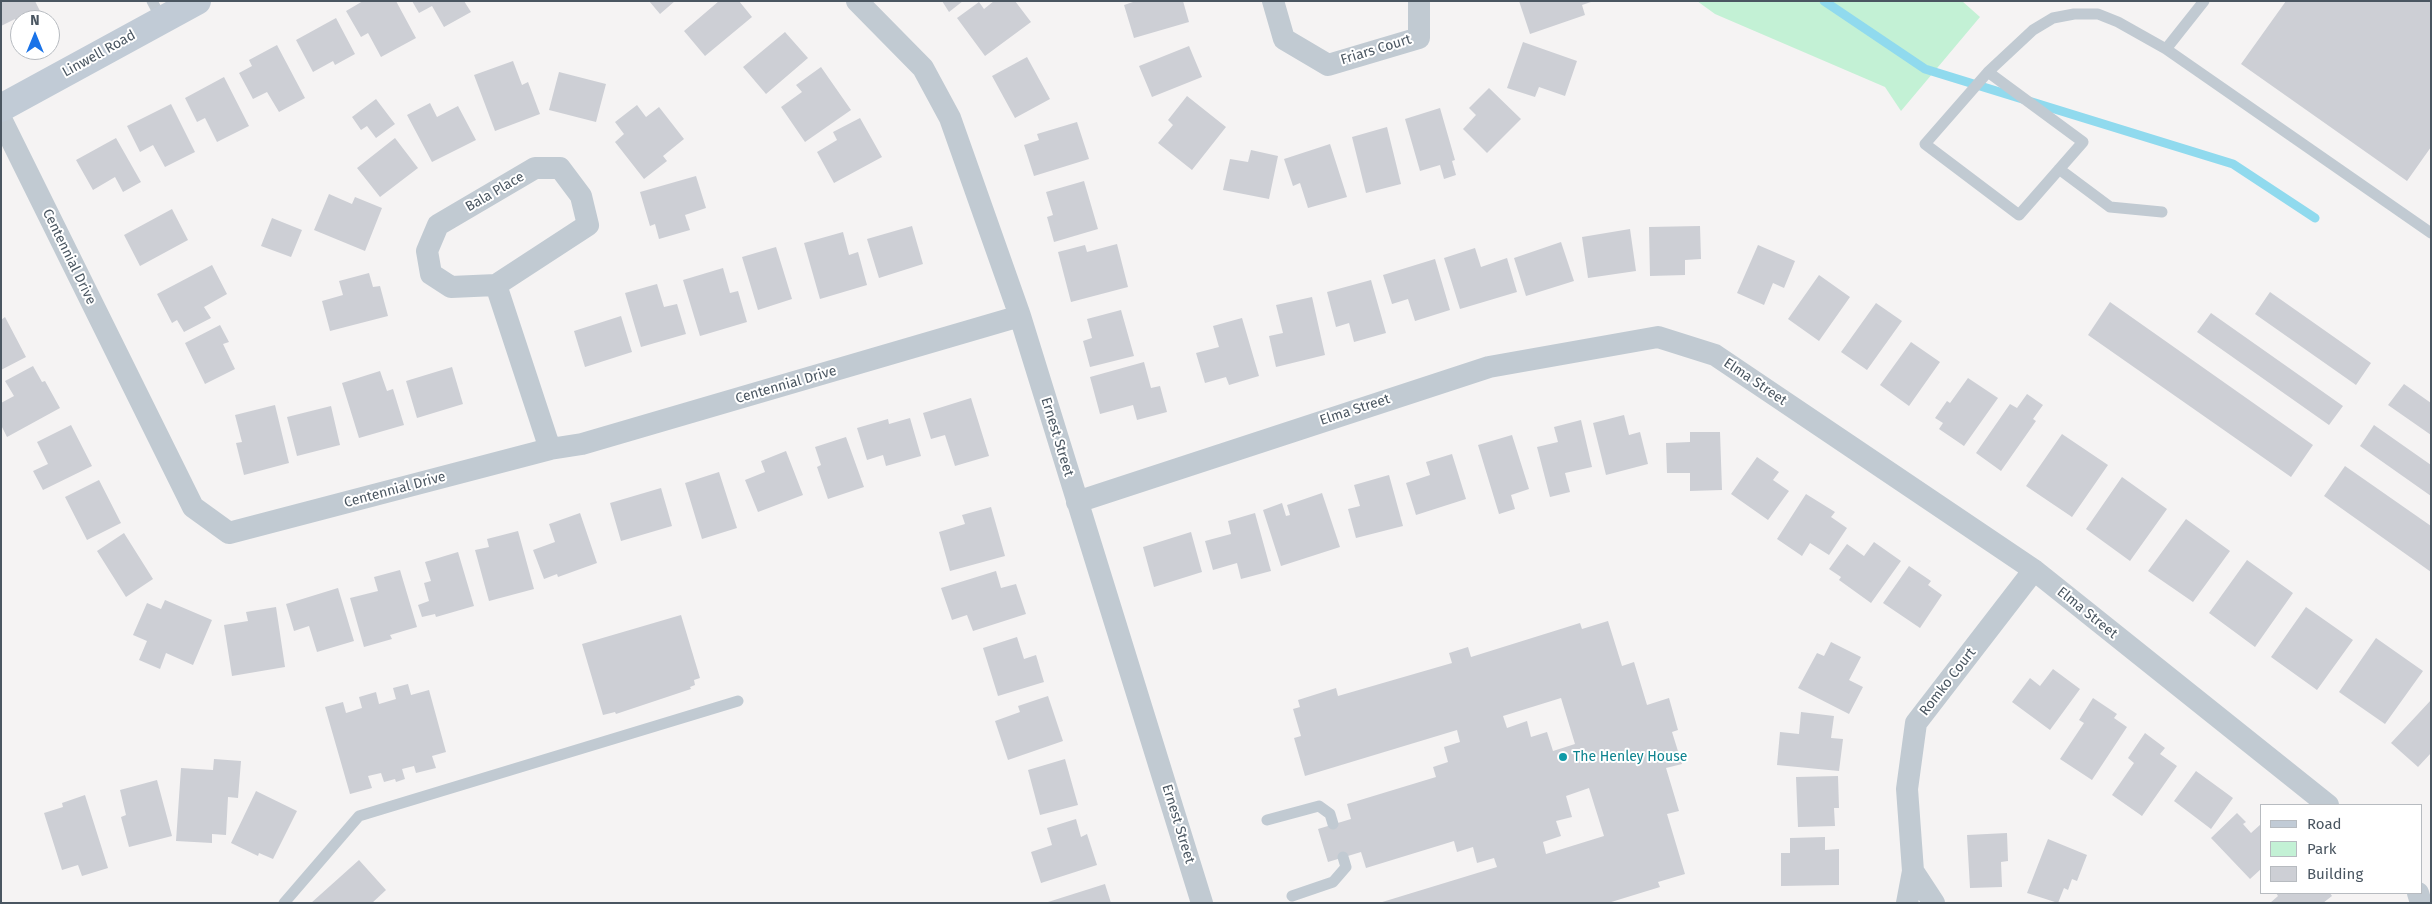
<!DOCTYPE html>
<style>
body{margin:0}
#map{position:relative;width:2432px;height:904px;overflow:hidden;background:#f5f3f3;font-family:"Fira Sans",sans-serif}
canvas{display:block}
.frame{position:absolute;inset:0;border:2px solid #4a5661;pointer-events:none}
.legend{position:absolute;left:2260px;top:804px;width:162px;height:90px;box-sizing:border-box;background:#fff;border:1px solid #b7bbc0;margin:0;padding:6px 9px;list-style:none;font-size:15px;color:#4a5661}
.legend li{display:flex;align-items:center;gap:10px;height:25px}
.legend b{width:25px;border:1px solid #b7bbc0}
.north{position:absolute;left:10px;top:10px;width:50px;height:50px;box-sizing:border-box;background:#fff;border:1px solid #b7bbc0;border-radius:50%;rotate:0deg;font-size:14px;font-weight:700;line-height:20px;text-align:center;color:#4a5661}
.north::after{content:'';display:block;margin:auto;width:18px;height:22px;background:#1a73e8;clip-path:polygon(50% 0,100% 100%,50% 72%,0 100%)}
</style>
<div id="map">
<canvas width="2432" height="904"></canvas>
<div class="frame"></div>
<ul class="legend">
<li><b style="height:6px;background:#c1cbd6"></b>Road</li>
<li><b style="height:14px;background:#c3f1d5"></b>Park</li>
<li><b style="height:14px;background:#cdcfd5"></b>Building</li>
</ul>
<div class="north">N</div>
</div>
<script>
const g = document.querySelector('canvas').getContext('2d');
g.lineJoin = 'round';
function fill(path, color) {
  g.fillStyle = color;
  g.fill(path, 'evenodd');
}
function stroke(path, color, width, dash) {
  g.strokeStyle = color;
  g.lineWidth = width;
  g.lineCap = dash ? 'butt' : 'round';
  g.setLineDash(dash || []);
  g.stroke(path);
}
function label(font, color, halo, rows, align = 'center') {
  g.font = font + ' "Fira Sans",sans-serif';
  g.lineWidth = 4;
  g.setLineDash([]);
  g.textBaseline = 'middle';
  g.strokeStyle = halo;
  g.fillStyle = color;
  for (const [text, x, y, turn = 0] of rows) {
    g.save();
    g.translate(x, y);
    g.rotate((+turn || 0) * Math.PI / 180);
    g.textAlign = isNaN(turn) ? turn : align;
    if (halo) g.strokeText(text, 0, 0);
    g.fillText(text, 0, 0);
    g.restore();
  }
}
const green = new Path2D(`
 M1697,1H1962L1980,17L1901,111L1885,87L1715,14Z`);
const stream = new Path2D(`
 M1824,1L1925,69L2233,164L2315,218`);
const building = new Path2D(`
 M1,1H35L42,15L32,20H20V29L15,19L1,26Z
 M363,1H396L416,38L381,57L368,33L361,37L346,11Z
 M412,1H464L471,12L444,27L432,6L419,13Z
 M649,1H675L660,14Z
 M719,1H739L752,17L705,56L684,31Z
 M942,1H963L949,12Z
 M994,1H1015L1031,22L985,56L957,18L979,2L984,9Z
 M1136,1H1183L1189,22L1134,38L1124,5Z
 M1519,1H1591V2L1582,5L1585,15L1530,34Z
 M2286,1H2431V147L2407,181L2241,64Z
 M336,18L355,54L335,65L333,61L313,72L296,40Z
 M785,32L808,58L766,94L743,67Z
 M1523,42L1577,61L1565,96L1539,87L1535,97L1507,88Z
 M277,45L305,98L279,112L267,92L253,99L239,73L252,66L249,60Z
 M1189,46L1202,77L1152,97L1139,66Z
 M1027,57L1050,99L1015,118L992,76Z
 M513,61L522,85L528,82L540,114L495,131L474,75Z
 M821,67L851,110L805,142L781,107L802,92L796,85Z
 M559,72L606,84L596,122L549,110Z
 M224,77L249,126L217,142L205,118L197,122L185,98Z
 M1489,88L1521,119L1487,153L1463,129L1476,115L1469,108Z
 M1187,96L1226,127L1192,170L1158,143L1173,125L1168,120Z
 M376,99L395,124L376,138L367,126L361,130L352,117Z
 M430,103L437,117L458,106L476,140L432,162L407,115Z
 M171,104L195,152L165,167L153,145L140,152L127,126Z
 M637,105L646,117L659,107L684,139L663,156L667,161L644,179L615,142L624,134L615,122Z
 M1440,108L1455,160L1452,161L1456,175L1444,179L1440,165L1420,171L1405,119Z
 M860,118L882,157L834,183L817,152L837,140L833,132Z
 M1077,122L1089,159L1034,176L1024,145L1039,140L1037,134Z
 M1387,127L1401,184L1366,193L1352,137Z
 M116,138L141,182L123,192L115,177L93,190L76,160Z
 M395,138L418,168L380,197L357,168Z
 M1330,144L1347,197L1308,208L1300,183L1293,186L1284,159Z
 M1251,150L1278,156L1269,199L1223,190L1230,159L1248,162Z
 M696,176L706,208L685,215L690,230L659,239L655,224L650,226L640,192Z
 M1084,181L1098,229L1054,242L1047,217L1053,215L1046,192Z
 M329,194L352,204L355,197L382,208L365,251L314,230Z
 M172,209L188,240L140,266L124,235Z
 M272,218L302,230L291,257L261,246Z
 M912,226L923,264L879,278L867,239Z
 M1700,226L1701,259L1685,260V275L1650,276L1649,227Z
 M1630,229L1636,271L1588,278L1582,237Z
 M843,232L849,255L858,252L867,285L820,299L804,243Z
 M1561,242L1574,281L1526,296L1514,258Z
 M1117,244L1128,287L1071,302L1058,252L1085,245L1087,252Z
 M1758,245L1795,261L1784,288L1773,283L1764,305L1737,293Z
 M776,247L792,299L758,310L742,257Z
 M1475,248L1481,267L1507,258L1517,292L1460,309L1444,258Z
 M1435,259L1450,310L1415,321L1408,299L1392,304L1383,275Z
 M212,265L227,294L204,307L211,318L184,332L177,320L172,323L157,294Z
 M723,268L730,293L738,291L747,322L700,336L683,280Z
 M369,273L373,287L380,286L388,316L330,331L322,301L343,295L339,281Z
 M1819,275L1850,297L1819,341L1788,319Z
 M1371,280L1386,333L1354,342L1349,323L1336,327L1327,292Z
 M657,284L664,307L677,304L686,334L641,347L625,293Z
 M2270,292L2371,363L2356,385L2255,314Z
 M1312,297L1325,355L1276,367L1269,336L1283,333L1276,305Z
 M2110,302L2313,445L2291,477L2088,335Z
 M1876,303L1902,321L1867,370L1841,352Z
 M1121,310L1134,356L1090,367L1083,341L1092,338L1087,319Z
 M2211,313L2343,406L2329,425L2197,332Z
 M621,316L632,352L585,367L574,331Z
 M5,317L26,357L1,370V320Z
 M1242,318L1259,376L1229,385L1226,377L1205,383L1196,353L1219,347L1213,326Z
 M220,325L229,342L223,344L235,369L205,384L185,343Z
 M1911,342L1940,362L1909,406L1880,385Z
 M1144,362L1151,388L1160,386L1167,412L1137,420L1133,405L1100,414L1090,377Z
 M33,366L42,382L45,381L60,408L7,437L1,425V403L14,396L5,381Z
 M452,367L463,404L417,418L406,381Z
 M380,371L387,391L393,389L404,425L359,438L342,383Z
 M1968,378L1998,398L1964,446L1939,429L1943,423L1935,418L1947,401L1950,403Z
 M2404,384L2431,403V435L2388,405Z
 M2027,394L2043,405L2033,419L2036,421L2001,471L1976,453L2010,404L2017,408Z
 M971,398L989,456L955,466L945,435L931,439L923,413Z
 M275,405L289,463L244,475L236,443L242,442L235,415Z
 M331,406L340,445L297,456L287,417Z
 M1624,415L1629,435L1640,432L1648,464L1606,475L1593,423Z
 M910,418L921,456L886,466L883,455L867,460L857,428L888,419L889,424Z
 M1581,420L1592,467L1565,473L1570,492L1550,497L1537,447L1558,442L1554,427Z
 M71,425L92,466L43,490L33,471L48,464L37,442Z
 M2374,425L2431,465V496L2360,446Z
 M1690,432H1720L1722,490L1690,491V473H1667L1666,443L1690,442Z
 M2062,434L2108,465L2072,517L2026,486Z
 M1512,435L1529,489L1511,495L1515,509L1499,514L1478,445Z
 M846,437L864,487L828,499L817,467L821,465L815,447Z
 M786,451L803,495L758,512L745,480L765,472L761,461Z
 M1452,454L1466,499L1416,515L1406,483L1430,475L1426,462Z
 M1757,457L1779,472L1773,480L1789,491L1768,520L1731,494Z
 M2345,466L2431,526V572L2324,496Z
 M719,472L737,528L702,539L685,483Z
 M1389,475L1403,526L1356,538L1348,509L1360,506L1354,485Z
 M2122,477L2167,509L2130,561L2086,529Z
 M99,480L121,523L87,540L65,497Z
 M661,488L672,526L621,541L610,503Z
 M1322,493L1340,547L1281,566L1263,510L1282,503L1286,516L1290,515L1287,505Z
 M1806,494L1835,512L1831,517L1847,528L1829,555L1810,543L1802,556L1777,539Z
 M991,507L1005,556L950,571L939,532L965,524L962,515Z
 M580,513L597,563L558,577L557,574L544,579L533,550L555,542L549,524Z
 M1255,513L1271,571L1241,579L1237,563L1213,570L1205,541L1231,534L1228,521Z
 M2186,519L2230,551L2193,602L2148,571Z
 M518,531L534,589L489,601L475,550L489,547L487,539Z
 M1191,532L1202,572L1154,587L1143,547Z
 M124,533L153,579L126,597L97,551Z
 M1874,542L1901,561L1871,603L1839,580L1841,577L1829,569L1847,544L1864,556Z
 M458,552L474,606L436,617L435,614L422,617L418,605L429,601L424,583L431,581L425,562Z
 M2247,560L2293,593L2255,647L2209,613Z
 M1909,566L1931,581L1928,585L1942,595L1920,628L1883,603Z
 M400,570L417,627L390,635L392,639L364,647L350,598L378,591L374,577Z
 M996,571L1001,588L1016,584L1026,614L973,631L967,615L952,620L941,588Z
 M338,588L354,641L317,652L309,626L294,631L286,604Z
 M165,600L212,620L193,665L166,653L160,669L139,660L147,641L133,635L147,603L161,609Z
 M276,607L285,667L232,676L224,625L248,621L246,612Z
 M2306,607L2353,640L2317,690L2271,657Z
 M681,615L700,678L694,680L695,685L690,687L691,689L616,714L615,712L603,715L582,644Z
 M1608,621L1622,666L1634,662L1647,705L1669,698L1678,730L1672,732L1682,764L1666,768L1679,811L1667,814L1685,874L1658,882L1660,887L1608,903H1379L1497,867L1494,858L1477,863L1473,847L1457,852L1454,841L1366,868L1361,852L1328,862L1318,829L1351,819L1347,804L1436,777L1433,767L1448,762L1444,747L1460,742L1457,730L1305,776L1294,738L1301,736L1293,709L1300,707L1298,700L1336,688L1338,696L1452,663L1449,653L1468,647L1471,657L1580,623L1582,629ZM1561,698L1575,744L1553,751L1547,732L1531,737L1527,721L1507,728L1503,716ZM1589,788L1604,836L1546,854L1543,842L1561,836L1556,821L1572,817L1566,796Z
 M1017,637L1024,659L1036,655L1044,682L998,696L983,648Z
 M2376,638L2423,671L2385,724L2339,692Z
 M1831,642L1861,657L1849,680L1863,687L1849,714L1798,688L1817,653L1824,656Z
 M2053,669L2080,689L2050,730L2012,702L2030,678L2040,686Z
 M408,684L411,695L429,690L446,752L432,756L436,768L416,773L414,766L402,769L405,779L396,782L395,779L384,782L381,773L368,776L372,788L350,794L325,707L343,702L346,713L362,708L359,697L376,692L379,704L396,699L393,688Z
 M1048,696L1063,741L1008,760L995,721L1020,712L1018,706Z
 M2093,698L2117,714L2114,718L2127,727L2092,780L2060,759L2084,723L2079,720Z
 M2431,700V753L2418,767L2391,743Z
 M1801,712L1834,716L1831,738L1843,739L1839,771L1777,765L1780,732L1799,734Z
 M2145,733L2165,748L2160,754L2177,766L2142,816L2112,795L2134,763L2128,758Z
 M214,759L241,761L238,798L228,797L226,835L212,834V843L176,841L181,768L213,770Z
 M1065,759L1078,805L1040,815L1028,770Z
 M2196,771L2233,798L2211,829L2174,801Z
 M1838,776L1839,808H1834L1835,826L1798,827L1796,777Z
 M157,780L172,836L129,847L121,817L126,815L120,790Z
 M256,791L297,811L273,859L259,853L258,856L231,843Z
 M85,795L108,868L82,876L78,865L62,870L44,813L63,807L62,803Z
 M2237,813L2246,822L2243,824L2251,833L2261,824V869L2250,879L2211,838Z
 M1076,819L1081,837L1087,834L1097,865L1041,883L1031,852L1052,845L1047,828Z
 M2007,833L2008,861L2001,862L2002,887L1970,888L1967,835Z
 M1825,837V850L1839,849V885L1781,886V853H1790V838Z
 M2048,839L2087,855L2077,881L2072,879L2068,890L2064,888L2058,903L2027,893Z
 M359,860L386,890L372,903H311Z
 M1105,884L1111,903H1048V902Z
 M2276,893H2330L2332,896L2323,903H2270L2278,896Z`);
const service = new Path2D(`
 M152,1L162,20
 M2166,49L2204,1
 M1988,72L2083,142L2019,215L1925,144L1988,72L2033,30L2053,18L2074,14H2098L2118,22L2166,49L2431,233
 M2059,169L2110,207L2162,212
 M1267,820L1319,806L1330,814L1333,824
 M1292,896L1333,882L1346,867L1343,857
 M284,903L359,816L738,701`);
const minor = new Path2D(`
 M857,1L923,68L950,118L1020,316L1202,903
 M1273,1L1284,39L1328,65L1419,38V1
 M1,119L193,507L229,533L550,449L582,444L1020,316
 M496,285L451,287L431,274L427,251L438,225L535,168H560L581,196L588,225L496,285L550,449
 M1077,502L1489,367L1658,337L1715,355L2034,570L2328,805
 M1913,871L1934,903
 M2418,893L2421,903
 M1907,903L1913,871L1907,789L1916,723L2034,570`);
const secondary = new Path2D(`
 M1,108L197,1`);
const markers = [
 [1563,757,5,"#0f9aa8"]
];
const streetNames = [
 ["Friars Court",1376,50,-17],
 ["Linwell Road",99,54,-29],
 ["Bala Place",495,192,-30],
 ["Centennial Drive",69,257,64],
 ["Elma Street",1755,382,34],
 ["Centennial Drive",786,385,-16],
 ["Elma Street",1355,410,-18],
 ["Ernest Street",1057,437,73],
 ["Centennial Drive",395,490,-15],
 ["Elma Street",2087,613,39],
 ["Romko Court",1948,682,-52],
 ["Ernest Street",1178,824,73]
];
const cultureNames = [
 ["The Henley House",1573,757]
];
fill(green, '#c3f1d5');
stroke(stream, '#90daee', 9);
fill(building, '#cdcfd5');
stroke(service, '#c1cad2', 11);
stroke(minor, '#c1cad2', 22);
stroke(secondary, '#c1cbd6', 28);
for (const [x, y, r, color] of markers) {
  const dot = new Path2D();
  dot.arc(x, y, r, 0, 2 * Math.PI);
  g.fillStyle = color;
  g.fill(dot);
  stroke(dot, '#fff', 2);
}
label('14px', '#4a5661', '#fff', streetNames);
label('14px', '#0d838f', '#fff', cultureNames, 'left');
</script>
